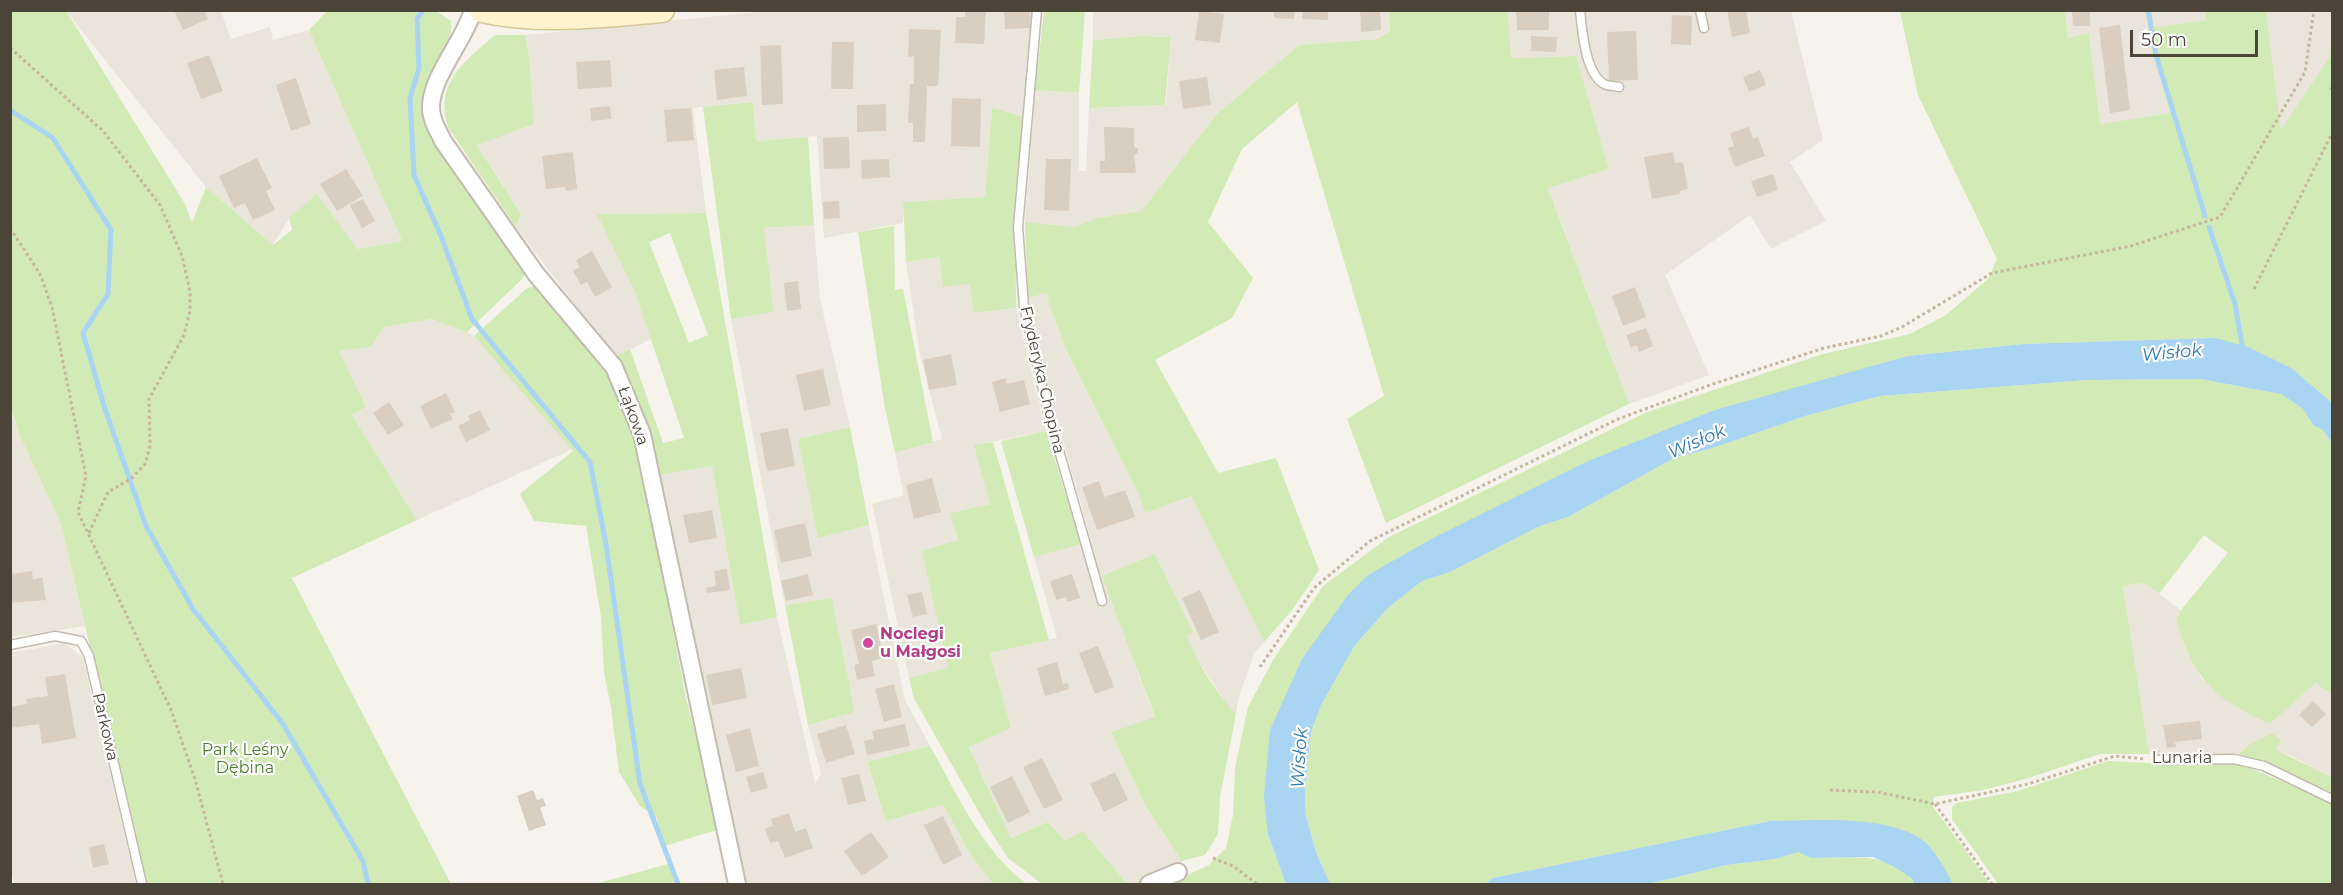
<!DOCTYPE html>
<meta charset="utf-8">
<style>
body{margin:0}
#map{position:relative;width:2343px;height:895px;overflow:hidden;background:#f6f3ec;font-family:Montserrat,sans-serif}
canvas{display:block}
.frame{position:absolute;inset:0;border:12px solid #4b4439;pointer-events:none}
.scale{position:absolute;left:2130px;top:30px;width:128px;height:27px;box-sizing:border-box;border:3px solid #4b4439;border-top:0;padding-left:8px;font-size:18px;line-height:21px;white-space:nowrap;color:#4b4439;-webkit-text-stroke:4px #fff;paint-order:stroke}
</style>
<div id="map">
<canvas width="2343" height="895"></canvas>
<div class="frame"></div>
<div class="scale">50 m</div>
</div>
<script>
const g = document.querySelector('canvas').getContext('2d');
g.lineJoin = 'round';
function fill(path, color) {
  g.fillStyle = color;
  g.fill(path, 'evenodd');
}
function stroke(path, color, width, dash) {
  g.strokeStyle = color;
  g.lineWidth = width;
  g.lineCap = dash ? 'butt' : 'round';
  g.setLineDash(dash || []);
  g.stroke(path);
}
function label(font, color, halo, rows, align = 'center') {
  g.font = font + ' Montserrat,sans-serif';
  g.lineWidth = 4.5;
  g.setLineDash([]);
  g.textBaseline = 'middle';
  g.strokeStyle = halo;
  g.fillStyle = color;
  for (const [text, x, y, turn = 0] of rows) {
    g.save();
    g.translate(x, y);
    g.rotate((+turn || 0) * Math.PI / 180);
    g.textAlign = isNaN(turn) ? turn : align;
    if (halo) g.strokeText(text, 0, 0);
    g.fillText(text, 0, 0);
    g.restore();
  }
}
const residential = new Path2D(`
 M778,10L1034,11L1024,117L992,109L985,197L903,202V223L824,238L817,136L756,141L753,102L693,108L706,213L598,214L635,292L653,338L615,357L516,227L521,214L477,144L534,124L529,54L525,35Z
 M66,11H221L231,39L270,27L273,40L309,30L402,241L357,249L289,218L273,245L206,187Z
 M1093,11H1389L1390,31L1377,39L1299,45L1217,114L1141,211L1098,218L1074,227L1025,222L1035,90L1079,93V171H1086L1089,108L1166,105L1171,37L1142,36L1093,40Z
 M1508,11H1791L1823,140L1790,162L1826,221L1771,249L1750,215L1665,275L1709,375L1629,404L1548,187L1609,169L1576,56L1511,58Z
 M2065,11H2205L2206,20L2150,28L2170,113L2100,124L2089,33L2068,38Z
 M2266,11H2332L2330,56L2281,131Z
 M814,225L820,299L850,427L799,439L818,537L869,525L905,700L930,746L867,763L886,821L943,805L969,852L994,884H744L705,711L660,475L712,466L740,625L777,617L815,784L821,774L808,725L855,712L832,598L785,605L731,319L774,311L764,228Z
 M940,257L970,284L973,313L1016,308L1046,431L975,445L990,504L951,513L958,540L923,552L949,669L909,678L872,504L904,495L895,453L942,439L920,355L906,262Z
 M1047,293L1049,305L1068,354L1139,495L1145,513L1191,496L1264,642L1254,654L1238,699L1236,714L1225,702L1194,654L1187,636L1193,632L1155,554L1137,671L1155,718L1111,732L1146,807L1182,861L1136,884H1127L1083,831L1065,842L1048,822L1011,838L969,746L1011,728L990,653L1057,638L1034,557L1091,540L1052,401L1028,298Z
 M432,319L457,327L478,338L573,449L417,520L352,415L366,407L339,351L371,347L384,327Z
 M10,409L20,436L61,524L85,626L11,637Z
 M2144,583L2181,610L2176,621L2185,648L2201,678L2270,724L2315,682L2332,694V777L2289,755L2250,744L2236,756L2172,757L2149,754L2123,586Z
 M65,643L83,658L136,884H14L10,863V653Z`);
const green = new Path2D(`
 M10,11H66L185,204L192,223L206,187L273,245L292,230L289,218L317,194L357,249L402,241L309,30L327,11H436L451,21C453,47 440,52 431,73C426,83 426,99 424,110L527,269L522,279L467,332L432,319L384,327L371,347L339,351L366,407L352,415L417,520L292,578L451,884H146L61,524L20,436L11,409Z
 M1044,11H1085L1079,93L1035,90Z
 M1389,11H1508L1511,58L1576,56L1609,169L1548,188L1629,404L1386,523L1347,419L1384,396L1297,102L1242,149L1208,222L1253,278L1232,318L1155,360L1218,473L1276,458L1319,570L1293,609L1264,642L1191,496L1145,513L1139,495L1068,354L1049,305L1047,293L1028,298L1025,222L1074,227L1098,218L1141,211L1217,114L1299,45L1377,39L1390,31Z
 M1900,11H2065L2068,38L2089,33L2100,124L2170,113L2149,28L2206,20L2205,11H2266L2281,130L2330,56L2332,14V403L2293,369L2215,338L2024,344L1908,356L1368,575L1268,836L1286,884H1167L1209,865L1226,848L1233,815L1235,768L1248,707L1273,660L1323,586L1389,537L1647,412L1823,354L1910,334L1946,315L1988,279L1997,259L1918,95Z
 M495,35H525L529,54L534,124L477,145L521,214L516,227L449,129C433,84 464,62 495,35Z
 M1142,36L1171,37L1165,105L1089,108L1093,40Z
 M753,102L756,141L808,137L814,225L764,228L774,312L731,319L703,107Z
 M992,108L1024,117L1015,196L1016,308L973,313L970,284L943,287L940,257L906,262L903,202L985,197Z
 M706,213L777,617L740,625L712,466L660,475L647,424L615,357L630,349L663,443L684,438L635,292L597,214ZM670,233L708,335L689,343L649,242Z
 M894,226L895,290L903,289L933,442L895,453L884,403L858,232Z
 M539,284L603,367L630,414L640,456L686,699L720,829L661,847L657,818L640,806L619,772L611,707L604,673L601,617L586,526L534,521L520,494L573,451L474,336L526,289Z
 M2200,379L2281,394L2302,408L2314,426L2322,429L2332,443V694L2315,683L2270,724C2215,699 2194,680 2176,621L2181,610L2228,553L2204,535L2159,594L2144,583L2123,586L2149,754H2100L2029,778L1983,790L1934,797L1933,807L1990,884H1953L1937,857L1922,840L1900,829L1770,821L1493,878L1484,884H1330L1316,852L1306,816L1305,793L1311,732L1321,705L1355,645L1388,608L1422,581L1450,572L1540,526L1568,517L1676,457L1710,449L1805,416L1880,396L2087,380Z
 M850,427L869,525L818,538L798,439Z
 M1046,431L1081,544L1034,557L1001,441Z
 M993,442L1049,640L990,653L1011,728L969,747L1011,838L1048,822L1065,841L1083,831L1127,884H1042L1008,858L987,826L914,699L909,678L948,668L922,551L958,540L950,513L990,504L974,445Z
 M1155,554L1193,632L1187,636C1198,664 1216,693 1236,714L1220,797L1218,834L1205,855L1182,861L1146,807L1111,732L1155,717L1102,576Z
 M832,598L855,712L808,725L785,605Z
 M2272,733L2281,741L2276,750L2332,777V792L2249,757L2236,756L2250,744Z
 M930,746C958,795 981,850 1027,884H993L969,852L943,805L886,821L867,762Z
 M2108,761L2168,764H2241L2332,803V884H1998L1952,819V807L1957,803L2018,791Z
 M1798,852C1837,868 1885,841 1915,884H1648L1727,865L1776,859Z
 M668,864L675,884H595Z`);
const water = new Path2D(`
 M2215,338L2248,347L2293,369L2332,403V443L2322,429L2314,426L2302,408L2281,394L2200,379L2087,380L1880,396L1805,416L1710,449L1676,457L1568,517L1540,526L1450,572L1422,581L1388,608L1355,645L1321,705L1311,732L1308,761L1305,793L1306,816L1316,852L1330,884H1286L1268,835L1264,797L1270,730L1302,659L1348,595L1368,575L1433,538L1588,461L1715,410L1908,356L2024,344Z
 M1770,821C1814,821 1883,814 1921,839C1935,849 1945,869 1953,884H1915L1910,877L1893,866L1873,857L1811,858L1798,852L1776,859L1727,865L1648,884H1484L1493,878Z`);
const stream = new Path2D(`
 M423,10L417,19L419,68L410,98L414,175L441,236L472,319L590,462L606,544L640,784L678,884
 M2148,10L2156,55L2205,216
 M10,110L53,138L111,230L108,294L83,333L104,406L146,526L193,609L283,724L363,861L368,884
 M2209,227L2235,304L2243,350`);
const building = new Path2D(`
 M174,10H204L208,19L183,30Z
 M965,10L986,11L984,44L955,43L956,17H965Z
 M1004,10H1030L1031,28L1005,29Z
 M1274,10H1295L1294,19L1274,18Z
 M1303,10H1328V20L1302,19Z
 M1360,10H1380L1381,30L1361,32Z
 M1516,10H1549V30H1517Z
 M1727,10H1746L1750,33L1732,37Z
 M2072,10H2090V26H2073Z
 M1199,11L1224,14L1220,43L1195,40Z
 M1672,15L1692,16L1691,45L1671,44Z
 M2120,25L2130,110L2110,113L2099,28Z
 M909,29L941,30L938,86H927L925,142H913V123H908L910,84H914V56L908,57Z
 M1636,31L1638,80L1609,81L1607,32Z
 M1531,36L1557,37L1556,52L1531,51Z
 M832,42H854L853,89H831Z
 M781,45L783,104L762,105L760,46Z
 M209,55L223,91L201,99L187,63Z
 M610,60L612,87L578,89L576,62Z
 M744,67L747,96L717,100L714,70Z
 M1760,70L1766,85L1749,92L1743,77Z
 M1207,77L1211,105L1183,109L1179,81Z
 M296,78L311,124L291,131L276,85Z
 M952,98L981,99L980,147L951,146Z
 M886,104V131L857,132V105Z
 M610,106L611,119L591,121L590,108Z
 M691,108L694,140L667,142L664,110Z
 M1104,127L1134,128V147L1138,148V153L1134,155L1136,173H1100V161H1105Z
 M1749,127L1753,139L1758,137L1765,156L1735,167L1728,148L1734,146L1730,133Z
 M849,137L850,168L824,169L823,138Z
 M573,152L577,189L566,191L565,187L546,189L542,156Z
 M1673,152L1675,163L1683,162L1688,189L1679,191L1680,194L1652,199L1644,157Z
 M257,158L272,188L266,191L275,210L253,220L245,203L234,208L219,176Z
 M889,159L890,177L862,179L861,160Z
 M1046,159H1071L1069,211L1044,210Z
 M346,169L363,196L337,211L320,184Z
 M1773,174L1778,190L1757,197L1751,181Z
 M363,199L375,221L362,228L350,205Z
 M839,201L840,218L824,219L823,202Z
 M592,251L612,287L595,297L587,282L581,285L573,271L580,267L576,260Z
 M798,281L801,309L787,311L784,283Z
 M1635,287L1646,317L1623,326L1612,296Z
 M1646,328L1653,346L1639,352L1637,345L1631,348L1626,335Z
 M951,354L957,385L929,390L923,360Z
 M823,369L831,405L804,411L796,375Z
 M1006,378L1007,384L1024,380L1030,404L1000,412L992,382Z
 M446,393L455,412L450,414L453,419L431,429L420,406Z
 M389,402L404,425L388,435L373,413Z
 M480,410L490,430L466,442L458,426L470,420L468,416Z
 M788,428L795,466L767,471L760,433Z
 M932,478L941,512L914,519L906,485Z
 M1099,481L1104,497L1125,490L1135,517L1097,530L1082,487Z
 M712,510L717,538L689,543L683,515Z
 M805,523L812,556L781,563L774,530Z
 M727,569L730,590L707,593L706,588L716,586L714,571Z
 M32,571L33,580L42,577L46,600L10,603V574Z
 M808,574L813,595L786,601L781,581Z
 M1072,574L1080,598L1067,602L1066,597L1056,600L1050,581Z
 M1200,590L1219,632L1201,640L1182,598Z
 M922,592L927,614L913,617L907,595Z
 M876,624L884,658L872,661L875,676L857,680L854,665L859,664L851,630Z
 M1098,646L1114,687L1095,694L1079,653Z
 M1057,662L1063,684L1068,683L1069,689L1045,696L1037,668Z
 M741,668L747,698L712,705L706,675Z
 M65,674L76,738L42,744L39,724L10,728V707L27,704L26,699L48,696L45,677Z
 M894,684L902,717L884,722L875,689Z
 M2313,701L2326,714L2312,727L2299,715Z
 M2200,721L2202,739L2175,742L2176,747L2167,748L2163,725Z
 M905,724L910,746L867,755L864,741L874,739L872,731Z
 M846,725L855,754L826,763L817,734Z
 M750,728L759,766L736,772L726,735Z
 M1042,758L1063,800L1044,809L1023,767Z
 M763,772L768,788L751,793L746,777Z
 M1115,772L1128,800L1104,812L1090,784Z
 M859,774L866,801L848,805L841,778Z
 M1012,776L1030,812L1008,823L990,787Z
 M533,790L537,800L543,798L546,806L540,808L546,825L529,831L517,796Z
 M789,813L795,832L806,828L813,848L785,858L778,841L770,843L765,829L773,826L771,819Z
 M943,816L962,855L943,865L924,825Z
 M871,832L889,857L862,876L844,851Z
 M104,844L109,864L93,868L89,847Z`);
const path = new Path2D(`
 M10,48L103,131L160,205L182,256L190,291V311L184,335L149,399L150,446L145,464L132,478L108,492L88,535
 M2330,88L2332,89
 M10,228L40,274L52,307L86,476L78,512L171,710L195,779L223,884
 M2254,289L2332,133
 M1260,667L1314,588L1370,541L1618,419L1713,384L1824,348L1881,336L1902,327L1992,273L2131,246L2220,217L2305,72L2314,10
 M1830,790L1877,792L1935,804L2028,784L2115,756L2146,759
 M1935,804L1992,884
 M1213,858L1233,866L1257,884`);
const lane = new Path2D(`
 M1037,10L1018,227L1024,307L1048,412L1102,601
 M1580,10C1582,30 1585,73 1604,84C1608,86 1615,86 1619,87
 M1700,10L1704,28
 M10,645L55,636L81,641L89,656L142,884
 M2157,760L2234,759L2264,766L2332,799`);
const street = new Path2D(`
 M473,10C465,42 421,87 433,119C435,127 440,134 443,141L536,274L614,367L642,434L737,884
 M1149,884L1178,872`);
const secondary = new Path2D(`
 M482,10C540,23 603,15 662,10`);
const markers = [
 [868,643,6,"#d1479c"]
];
const streetNames = [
 ["Fryderyka Chopina",1042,380,77],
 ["Łąkowa",633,416,70],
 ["Parkowa",105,727,77],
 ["Lunaria",2182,758]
];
const hotelNames = [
 ["Noclegi",880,634],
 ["u Małgosi",880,652]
];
const parkNames = [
 ["Park Leśny",245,750],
 ["Dębina",245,768]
];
const waterNames = [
 ["Wisłok",2172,353,-5],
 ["Wisłok",1697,442,-23],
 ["Wisłok",1300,758,-86]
];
fill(residential, '#eae5da');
fill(green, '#d2eab5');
fill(water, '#a9d4f2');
stroke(stream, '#a9d4f2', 5);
fill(building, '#d8cfc1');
stroke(lane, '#c2bbae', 11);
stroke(street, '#c2bbae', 20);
stroke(secondary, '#d6c79b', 27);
stroke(path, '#c4b79f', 3, [3, 3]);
stroke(lane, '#fff', 8);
stroke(street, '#fff', 16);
stroke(secondary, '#fff3cd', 24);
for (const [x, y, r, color] of markers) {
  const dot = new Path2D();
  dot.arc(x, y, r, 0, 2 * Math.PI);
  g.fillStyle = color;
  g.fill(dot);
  stroke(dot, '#fff', 2);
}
label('16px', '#4b4439', '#fff', streetNames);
label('bold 16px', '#b23c85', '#fff', hotelNames, 'left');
label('16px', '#4a7f2a', '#fff', parkNames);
label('italic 18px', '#2e7ab2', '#fff', waterNames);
</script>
